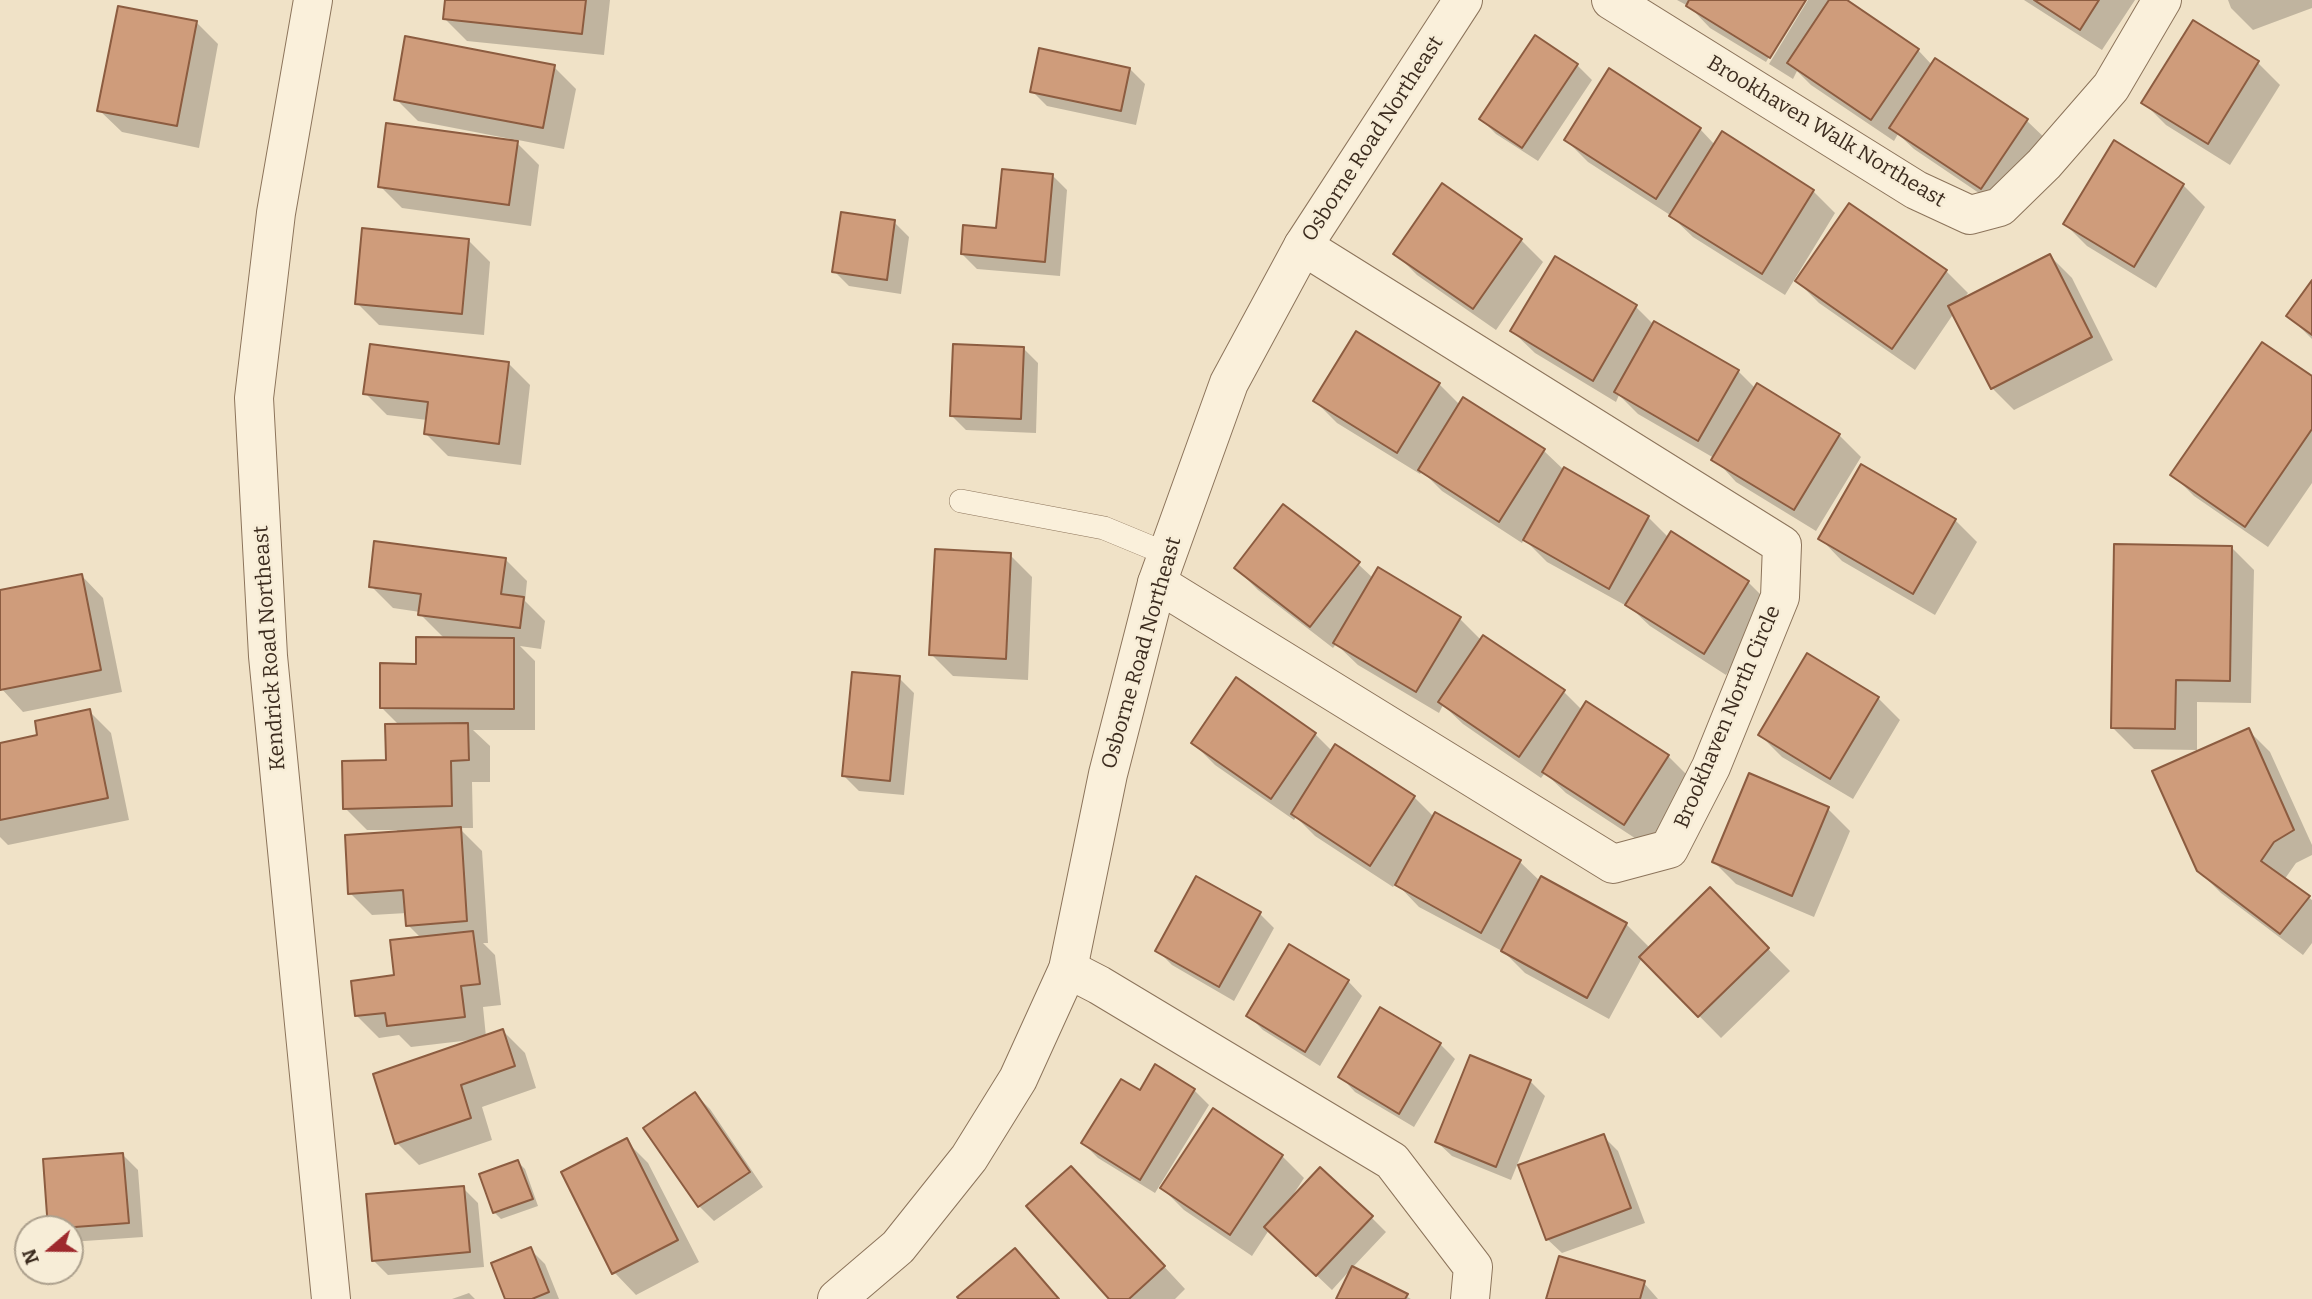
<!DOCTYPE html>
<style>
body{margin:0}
#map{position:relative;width:2312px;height:1299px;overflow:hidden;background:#f0e2c7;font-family:Bitter,serif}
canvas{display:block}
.north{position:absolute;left:14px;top:1215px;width:70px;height:70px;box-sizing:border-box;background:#f7edd7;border:2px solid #aca08d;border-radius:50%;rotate:250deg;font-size:19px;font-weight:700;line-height:28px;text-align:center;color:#3c2c1f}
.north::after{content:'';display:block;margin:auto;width:24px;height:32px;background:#9e292d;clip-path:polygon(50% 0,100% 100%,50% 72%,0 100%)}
</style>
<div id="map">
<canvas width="2312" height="1299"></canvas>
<div class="north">N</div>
</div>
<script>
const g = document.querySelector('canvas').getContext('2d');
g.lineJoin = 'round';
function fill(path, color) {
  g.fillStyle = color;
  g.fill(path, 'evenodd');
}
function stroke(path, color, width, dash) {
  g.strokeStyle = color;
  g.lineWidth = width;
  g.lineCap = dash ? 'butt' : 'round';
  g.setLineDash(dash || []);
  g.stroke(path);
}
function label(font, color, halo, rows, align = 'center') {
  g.font = font + ' Bitter,serif';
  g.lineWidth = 5;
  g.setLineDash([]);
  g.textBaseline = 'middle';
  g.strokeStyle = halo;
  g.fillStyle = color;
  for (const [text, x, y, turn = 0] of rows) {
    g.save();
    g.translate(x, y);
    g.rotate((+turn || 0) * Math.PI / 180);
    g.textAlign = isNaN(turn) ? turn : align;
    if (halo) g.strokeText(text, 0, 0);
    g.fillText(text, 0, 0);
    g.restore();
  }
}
const shadow = new Path2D(`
 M447,0H610L604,55L467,41L445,19Z
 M1677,0H1804L1766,62L1710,28L1690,7Z
 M1808,0H1844L1918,50L1932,65L2026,120L2049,142L2004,210L1914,149L1898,134L1894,141L1811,85L1797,71L1793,79L1769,64Z
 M2024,0H2135L2102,50Z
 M2228,0H2312V8L2253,30L2231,8Z
 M196,22L218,44L199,148L122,132L99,110Z
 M2194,22L2258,63L2280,85L2230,165L2166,125L2144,103Z
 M1577,65L1592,80L1538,161L1496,134L1481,119Z
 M554,67L576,89L564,149L513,139L539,165L531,226L402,208L380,186L510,142L511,139L418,121L396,99Z
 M1130,69L1145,84L1136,125L1047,106L1032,91Z
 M1700,129L1715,145L1722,133L1813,191L1835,213L1785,295L1693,237L1670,215L1588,162L1566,140Z
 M2114,143L2183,185L2205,207L2156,288L2087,246L2065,224Z
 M1052,175L1067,190L1060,276L977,269L962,254L998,230Z
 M894,222L909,237L901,294L849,286L834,271Z
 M468,240L490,262L484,335L379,325L357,303Z
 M1521,240L1543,262L1496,330L1417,275L1395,253Z
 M2050,256L2072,278L2113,360L2014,410L1992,388L1954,313L1915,370L1819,303L1797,281L1946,271L1968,293L1962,301Z
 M1555,258L1636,307L1654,325L1738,371L1756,389L1839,435L1861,457L1816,531L1736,482L1714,458L1638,414L1619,395L1616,402L1535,353L1512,331Z
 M2312,283V339L2289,316Z
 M1024,349L1038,363L1036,433L966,430L951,415Z
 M508,363L530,385L521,465L448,456L426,434L427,420L387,415L365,393Z
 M2312,378V483L2268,547L2194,496L2172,474Z
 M1439,384L1460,405L1463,399L1544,451L1564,470L1648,517L1669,538L1748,582L1770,604L1726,675L1650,626L1632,609L1547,562L1524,539L1522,543L1442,491L1422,471L1420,474L1337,423L1315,401Z
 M1955,520L1977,542L1935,615L1842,561L1820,538Z
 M2231,547L2254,570L2251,703L2197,702V750L2134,749L2112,727Z
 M1010,555L1032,577L1028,680L953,676L931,654Z
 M505,559L527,581L525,601L545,621L541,649L520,646L535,661V730H473L490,746V782H472L473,828H459L482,851L488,943H483L495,955L501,1005L483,1007L486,1037L503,1031L525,1053L536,1088L482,1107L492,1140L419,1165L397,1143L471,1040L411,1047L399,1035L379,1038L357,1016L396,977L421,938L408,925L407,913L372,915L350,893L398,833L397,830H367L345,808L388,762L400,726L381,707L445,639L420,614V612L393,608L371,586Z
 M1358,564L1374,579L1459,618L1482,641L1563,691L1582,710L1668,756L1690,778L1647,846L1566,793L1545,773L1541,778L1463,724L1443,705L1439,713L1358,665L1336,644L1333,648L1258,590L1236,568Z
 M81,575L103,598L122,692L23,712L0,687V592Z
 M899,678L914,693L904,795L859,791L844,776Z
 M1237,680L1315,734L1333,752L1336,747L1414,797L1434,817L1436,814L1520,862L1540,881L1541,879L1626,924L1650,948L1710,890L1790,971L1721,1038L1642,958L1609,1019L1525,973L1504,952L1419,907L1396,883L1393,887L1315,836L1296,817L1294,820L1215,765L1193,743Z
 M1878,698L1900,720L1853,799L1782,757L1760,735Z
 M89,711L111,733L129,820L8,845L0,837V745L39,736Z
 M2248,730L2270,752L2312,845V855L2296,863L2284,880L2312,900V943L2303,955L2221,893L2198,870Z
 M1750,775L1828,809L1850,831L1814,917L1736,884L1714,862Z
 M1259,913L1274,928L1234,1001L1172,965L1157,950Z
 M1348,981L1362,996L1320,1066L1263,1030L1248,1015Z
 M1381,1009L1440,1044L1455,1059L1414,1127L1355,1092L1341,1077Z
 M1530,1081L1545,1096L1511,1180L1452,1156L1437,1142Z
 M1194,1090L1209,1105L1155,1193L1098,1158L1083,1143L1140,1092Z
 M695,1094L710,1109L763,1187L714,1221L699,1206L646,1128Z
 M1603,1136L1618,1151L1645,1223L1562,1253L1547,1239Z
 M626,1141L648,1163L699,1262L636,1295L614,1272Z
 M123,1155L138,1170L143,1237L70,1242V1229H50Z
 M1282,1156L1304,1178L1293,1195L1294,1197L1371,1217L1386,1232L1352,1268L1411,1299H1338L1352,1268L1332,1290L1269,1230L1252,1256L1184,1210L1162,1188Z
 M518,1162L525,1169L538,1206L501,1219L494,1212Z
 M463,1188L478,1203L484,1267L388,1275L373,1260Z
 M1093,1190L1185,1289L1175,1299H1112Z
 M530,1249L545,1264L559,1299H507Z
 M1015,1250L1060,1299H962Z
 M1644,1283L1658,1299H1548Z
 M469,1293L475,1299H452Z`);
const building = new Path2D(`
 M445,0H586L582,34L443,19Z
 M1689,0H1806L1770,58L1686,6Z
 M1829,0H1847L1919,49L1871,120L1787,63Z
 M2034,0H2099L2080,30Z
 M118,6L197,21L177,126L97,111Z
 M2193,20L2259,61L2208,144L2141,103Z
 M1535,35L1578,64L1522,148L1479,119Z
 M405,36L555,65L543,128L394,100Z
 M1039,48L1130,68L1121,111L1030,92Z
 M1935,58L2028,119L1981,189L1889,128Z
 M1609,68L1701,128L1656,199L1564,140Z
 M386,123L518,141L509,205L378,187Z
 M1722,131L1814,190L1762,274L1669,216Z
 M2114,140L2184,184L2134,267L2063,224Z
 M1002,169L1053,174L1045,262L961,254L963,225L996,228Z
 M1442,183L1522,239L1473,309L1393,254Z
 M1849,203L1947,270L1892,349L1795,281Z
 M841,212L895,220L887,280L832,272Z
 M362,228L469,239L462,314L355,304Z
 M2050,254L2092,337L1991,389L1948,306Z
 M1555,256L1637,305L1593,381L1510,331Z
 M2312,280V335L2286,316Z
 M1654,321L1739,370L1698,441L1614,392Z
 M1356,331L1440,383L1397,453L1313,401Z
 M2262,342L2312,376V429L2245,527L2170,475Z
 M370,344L509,362L499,444L424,434L428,402L363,394Z
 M953,344L1024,347L1021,419L950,416Z
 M1757,383L1840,434L1794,510L1711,460Z
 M1463,397L1545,449L1499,522L1418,470Z
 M1861,464L1956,519L1913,594L1818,539Z
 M1564,467L1649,516L1609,589L1523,540Z
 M1283,504L1360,562L1310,627L1234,568Z
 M1671,531L1749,581L1704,654L1625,605Z
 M374,541L506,558L501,594L524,597L520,628L418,615L421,594L369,587Z
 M2114,544L2232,546L2230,681L2176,680L2175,729L2111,728Z
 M935,549L1011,553L1006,659L929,655Z
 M1378,567L1461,617L1416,692L1333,643Z
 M82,574L101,670L0,690V590Z
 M1483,635L1565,690L1519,757L1438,702Z
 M416,637L514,638V709L380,708V663L416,664Z
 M1807,653L1879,697L1830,779L1758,735Z
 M852,672L900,676L890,781L842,776Z
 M1236,677L1316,733L1271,799L1191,743Z
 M1586,701L1669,755L1624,825L1542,772Z
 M90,709L108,798L0,820V743L37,735L35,721Z
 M468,723L469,760L451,761L452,806L343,809L342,761L386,760L385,724Z
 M2249,728L2294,830L2274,842L2261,861L2310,896L2280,934L2197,871L2152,771Z
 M1335,744L1415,796L1370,866L1291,814Z
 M1749,773L1829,807L1792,896L1712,862Z
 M1435,812L1521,860L1481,933L1395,885Z
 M461,827L467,921L406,926L403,890L348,894L345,835Z
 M1196,876L1261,912L1219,987L1155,951Z
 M1541,876L1627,923L1587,998L1501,951Z
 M1710,887L1769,948L1698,1017L1639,957Z
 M473,931L480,984L461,986L465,1017L387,1026L385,1013L355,1016L351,981L394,975L390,940Z
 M1289,944L1349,980L1305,1052L1246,1016Z
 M1380,1007L1441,1043L1399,1114L1338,1077Z
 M503,1029L515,1066L461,1085L471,1118L395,1144L373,1074Z
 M1470,1055L1531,1080L1496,1167L1435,1142Z
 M1155,1064L1195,1089L1140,1180L1081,1143L1121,1079L1140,1090Z
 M695,1092L750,1172L698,1207L643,1128Z
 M1213,1108L1283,1155L1230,1235L1160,1188Z
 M1604,1134L1631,1208L1546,1240L1518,1165Z
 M627,1138L678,1240L612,1274L561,1172Z
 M123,1153L129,1223L48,1229L43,1159Z
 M518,1160L533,1199L493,1213L479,1174Z
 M1071,1166L1165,1266L1129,1299H1109L1026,1206Z
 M1320,1167L1373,1216L1316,1276L1264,1227Z
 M464,1186L470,1252L372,1261L366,1194Z
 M531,1247L549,1292L532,1299H505L491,1263Z
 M1015,1248L1059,1299H959L957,1297Z
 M1559,1256L1645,1281L1640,1299H1546Z
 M1352,1266L1408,1294L1405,1299H1336Z`);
const service = new Path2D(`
 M961,501L1104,528L1167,554`);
const minor = new Path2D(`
 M313,0L276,213L254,398L268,656L331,1299
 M1611,0L1916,190L1970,215L2000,207L2044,164L2111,87L2162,0
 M1157,583L1613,864L1669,849L1711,767L1780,597L1782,545L1303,246
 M1068,969L1099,985L1392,1161L1473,1267L1470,1299`);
const tertiary = new Path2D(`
 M837,1299L898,1247L969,1158L1018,1079L1068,969L1108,774L1157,583L1229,383L1303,246L1463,0`);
const streetNames = [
 ["Brookhaven Walk Northeast",1826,132,31],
 ["Osborne Road Northeast",1373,139,-57],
 ["Kendrick Road Northeast",270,648,-94],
 ["Osborne Road Northeast",1142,653,-74],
 ["Brookhaven North Circle",1728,717,-67]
];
fill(shadow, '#0003');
fill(building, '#cf9c7b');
stroke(building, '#8c5c40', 2);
stroke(service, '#8c745b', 24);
stroke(minor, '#8c745b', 40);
stroke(tertiary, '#8c745b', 40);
stroke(service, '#faf0db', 23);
stroke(minor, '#faf0db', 38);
stroke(tertiary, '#faf0db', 38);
label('21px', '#3c2c1f', '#f7edd7', streetNames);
</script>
